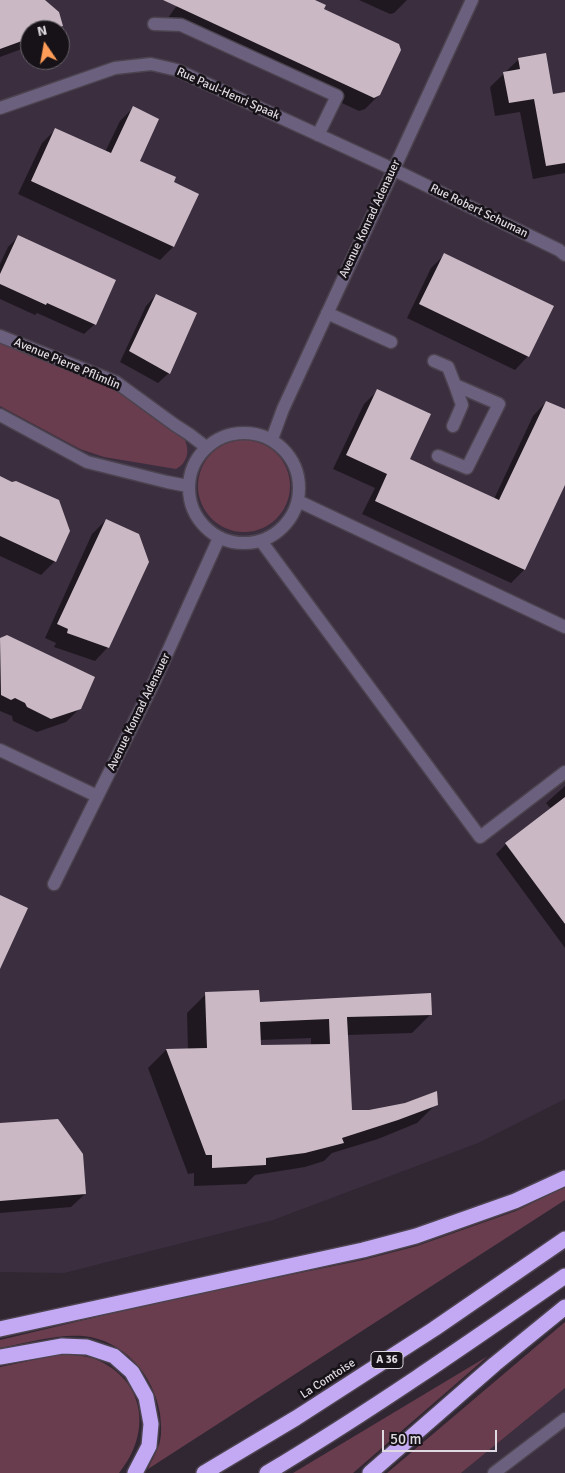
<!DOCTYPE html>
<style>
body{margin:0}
#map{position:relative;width:565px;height:1473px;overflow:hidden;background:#302733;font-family:Signika,sans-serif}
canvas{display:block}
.north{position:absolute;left:20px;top:20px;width:50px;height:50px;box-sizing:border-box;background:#161217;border:1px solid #666268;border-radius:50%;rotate:348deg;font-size:14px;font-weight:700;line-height:20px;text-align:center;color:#dfd9e1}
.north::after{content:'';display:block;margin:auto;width:18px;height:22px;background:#fe9c58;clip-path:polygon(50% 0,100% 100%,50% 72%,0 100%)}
.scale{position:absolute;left:382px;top:1430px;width:115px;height:22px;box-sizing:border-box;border:2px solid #dfd9e1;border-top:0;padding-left:6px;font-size:15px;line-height:18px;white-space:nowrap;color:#dfd9e1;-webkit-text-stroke:4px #161217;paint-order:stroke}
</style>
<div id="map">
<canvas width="565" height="1473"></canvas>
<div class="north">N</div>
<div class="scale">50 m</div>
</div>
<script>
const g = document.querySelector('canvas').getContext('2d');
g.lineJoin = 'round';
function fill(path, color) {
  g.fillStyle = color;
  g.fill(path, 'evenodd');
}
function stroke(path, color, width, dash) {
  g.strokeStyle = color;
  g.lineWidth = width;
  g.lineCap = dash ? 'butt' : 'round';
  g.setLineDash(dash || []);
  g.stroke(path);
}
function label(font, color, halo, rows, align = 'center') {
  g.font = font + ' Signika,sans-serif';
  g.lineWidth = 5;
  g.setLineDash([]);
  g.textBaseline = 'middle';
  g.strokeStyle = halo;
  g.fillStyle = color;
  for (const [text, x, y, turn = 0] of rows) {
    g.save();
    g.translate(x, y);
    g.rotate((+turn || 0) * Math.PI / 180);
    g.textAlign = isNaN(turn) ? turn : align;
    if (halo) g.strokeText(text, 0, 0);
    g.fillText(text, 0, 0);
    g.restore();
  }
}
const built = new Path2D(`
 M0,0H565V1099L478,1143L273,1220L64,1273L0,1272ZM30,30H60V60H30Z
 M565,1388V1473H461L554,1397Z`);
const green = new Path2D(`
 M0,343L123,392L185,440C190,452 187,463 176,469L104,457L80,449L0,406Z
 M198 486a46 46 0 1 1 92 0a46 46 0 1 1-92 0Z
 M565,1187V1200L148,1469C152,1460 158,1450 160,1441C162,1432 161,1423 160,1414C154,1375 124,1340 83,1336C58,1334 25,1343 0,1348V1340L172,1299L363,1260L417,1246L516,1211Z
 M565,1322V1388L461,1473H387Z
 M61,1354C72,1355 84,1355 95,1359C146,1380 152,1433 119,1473H0V1367Z
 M488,1356L353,1473H293Z`);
const shadow = new Path2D(`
 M0,0H43L62,26L58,30H30V46L0,57Z
 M183,0H312L322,10L379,95L365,109L359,111L166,21L175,8Z
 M359,0H407L394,13L390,14Z
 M519,59L552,95L565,93V173L533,179L520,112L495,116L490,87Z
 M133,108L138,161L172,183L173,247L160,260L18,194L42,143L55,130L105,152L120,121Z
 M18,237L95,324L84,334L37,313L35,315L0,299V264L8,247Z
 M444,255L528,356L515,370L407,318L431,268Z
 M156,295L169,373L158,383L120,362L146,306Z
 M377,391L408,460L494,499L533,416L546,402L565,411V482L524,570L511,583L362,514L375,488L333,469L364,404Z
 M0,476L1,478L69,531L55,561L41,575L0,556Z
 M106,520L108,647L95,661L54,647L56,643L45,638L92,534Z
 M7,637L80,708L66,722L37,732L13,721L12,716L0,711V639Z
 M565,786V948L496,854L506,844L551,809L546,803Z
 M206,994L258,1003L431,1014L412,1033L347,1035L350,1111H369L436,1104L417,1123L378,1139L332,1153L324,1161L305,1167L255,1175L246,1184L194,1186V1173L188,1174L148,1068L166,1050H188L187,1013ZM311,1038V1046L260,1047V1040Z
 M0,1125L85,1194L71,1207L0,1213Z`);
const building = new Path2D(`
 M0,0H45L59,12L63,26L52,30H30V38L0,49Z
 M163,0H315L326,5L324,9L399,44L401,50L380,95L374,98Z
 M546,53L553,94L565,92V163L546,166L534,99L509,103L503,72L520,69L518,58Z
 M133,106L159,119L140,161L176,177L174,182L199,194L174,247L31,181L55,128L111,153Z
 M18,235L116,280L96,325L47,303L46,305L0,284V274Z
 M444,253L554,306L529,357L419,304Z
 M156,294L197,313L170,374L129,351Z
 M377,389L431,414L410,459L499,500L546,401L565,409V485L525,570L375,501L387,474L346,455Z
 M0,476L12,482L16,481L59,500L70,531L56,562L0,536Z
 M106,519L139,534L149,562L109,648L67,633L68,629L57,624Z
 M7,635L95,677L81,709L51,719L27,707L25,703L15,698L11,700L1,695L0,638Z
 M565,797V924L505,843Z
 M0,895L28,908L0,969Z
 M259,990L260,1002L431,993L432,1015L347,1017L352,1110H369L405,1103L437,1091L438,1105L398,1120L342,1138L344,1143L305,1153L266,1158V1165L212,1168V1155H206L166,1049L207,1048L205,992ZM329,1019L330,1044L261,1045L260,1022Z
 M58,1119L83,1154L86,1194L0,1201V1123Z`);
const minor = new Path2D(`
 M154,24L181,25L337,96L318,135
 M0,108L115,68L151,64L177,70L384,165L559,250L565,255
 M327,313L391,342
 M0,336L116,382L175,425L189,434L206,447
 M434,361L448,367L455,385
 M0,415L87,462L167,482L188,486
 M189 488a55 55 0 1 1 110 0a55 55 0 1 1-110 0Z
 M272,439L283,409L472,0
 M438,456L467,468L499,404L455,385L462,405L453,426
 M298,501L565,627
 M261,541L480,837L565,772
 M0,750L97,796
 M54,884L155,680L219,538
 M494,1473L565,1419`);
const highway = new Path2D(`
 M0,1329L363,1250L416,1236L515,1201L565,1178
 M0,1357L62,1346L87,1347L114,1356L132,1372L146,1397L151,1424L149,1446L135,1473
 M204,1473L296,1418L434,1329L565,1239
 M267,1473C369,1412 467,1344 565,1276
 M370,1473L495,1364L565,1307`);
const shields = [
 [387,1360,32]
];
const shieldNames = [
 ["A 36",387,1360]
];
const streetNames = [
 ["Rue Paul-Henri Spaak",228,94,24],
 ["Rue Robert Schuman",479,211,26],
 ["Avenue Konrad Adenauer",370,219,-65],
 ["Avenue Pierre Pflimlin",67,364,23],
 ["Avenue Konrad Adenauer",139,712,-64],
 ["La Comtoise",328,1379,-33]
];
fill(built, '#3b2e3f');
fill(green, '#693d4d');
fill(shadow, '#0007');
fill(building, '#cab9c4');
stroke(minor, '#4c434f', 15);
stroke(highway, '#4c434f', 18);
stroke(minor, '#6b617e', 12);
stroke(highway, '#c3a9f3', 15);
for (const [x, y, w] of shields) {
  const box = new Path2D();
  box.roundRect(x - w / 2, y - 8.5, w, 17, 4);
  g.fillStyle = '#161217';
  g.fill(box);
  stroke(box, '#dfd9e1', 1);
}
label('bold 11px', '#dfd9e1', null, shieldNames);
label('12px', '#dfd9e1', '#161217', streetNames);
</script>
